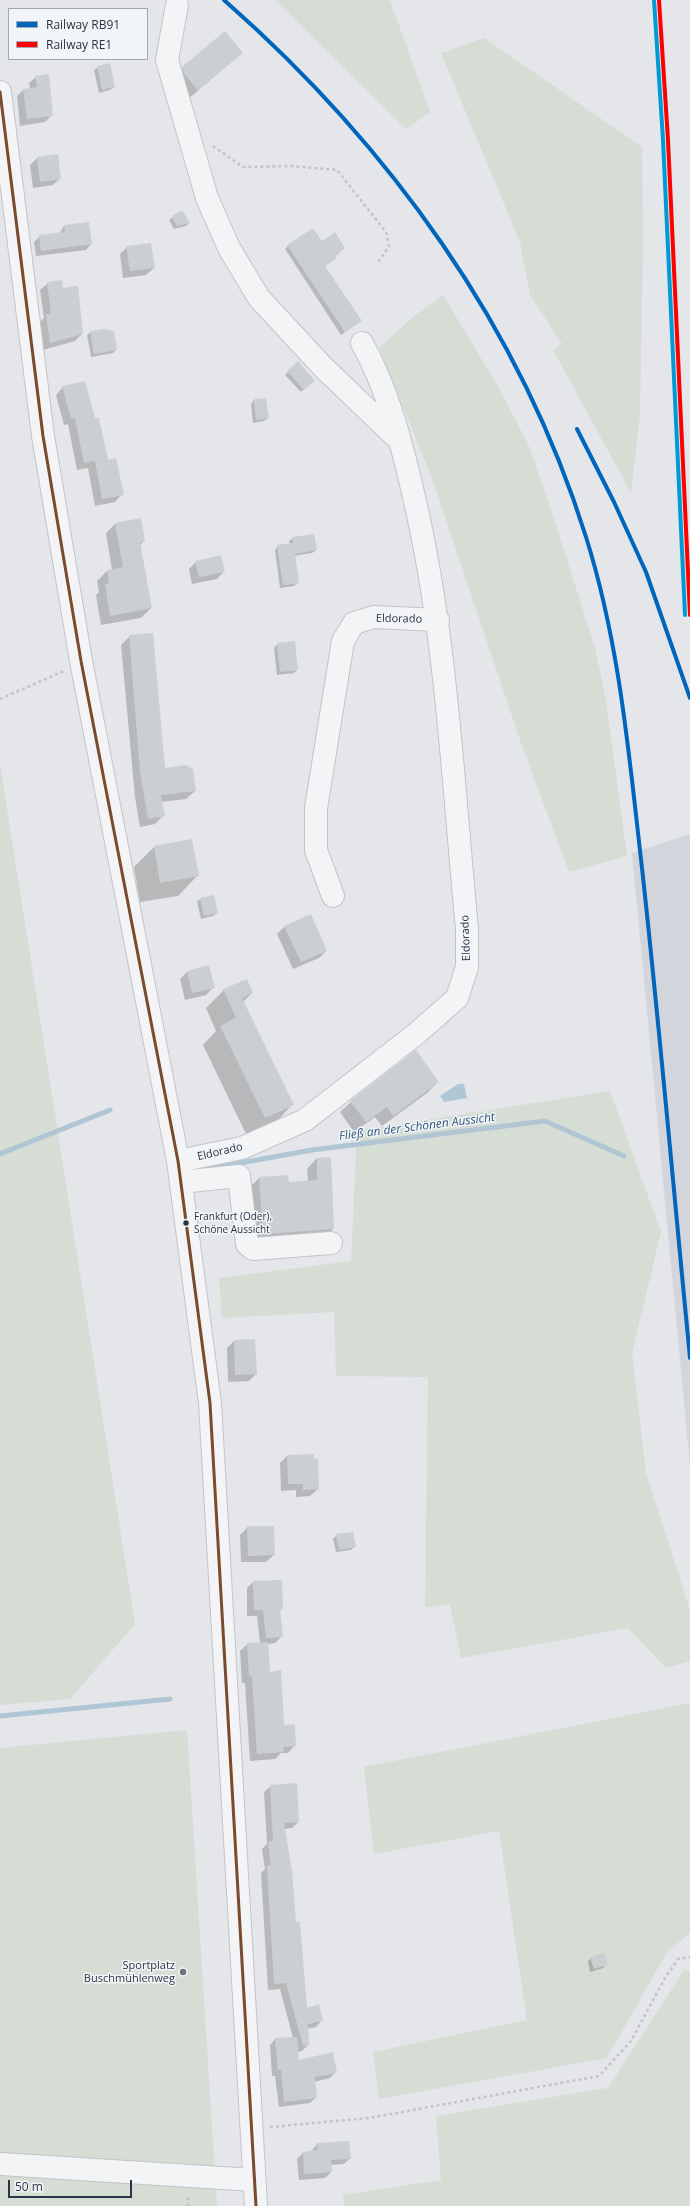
<!DOCTYPE html>
<meta charset="utf-8">
<style>
body{margin:0}
#map{position:relative;width:690px;height:2206px;overflow:hidden;background:#e4e6e9;font-family:"Open Sans",sans-serif}
canvas{display:block}
.legend{position:absolute;left:8px;top:8px;width:140px;height:52px;box-sizing:border-box;background:#f2f5f8;border:1px solid #a2a8b0;margin:0;padding:5px 7px;list-style:none;font-size:12px;color:#293544}
.legend li{display:flex;align-items:center;gap:8px;height:20px}
.legend b{width:20px;border:1px solid #a2a8b0}
.scale{position:absolute;left:8px;top:2180px;width:124px;height:18px;box-sizing:border-box;border:2px solid #293544;border-top:0;padding-left:5px;font-size:12px;line-height:14px;white-space:nowrap;color:#293544;-webkit-text-stroke:3px #f2f5f8;paint-order:stroke}
</style>
<div id="map">
<canvas width="690" height="2206"></canvas>
<ul class="legend">
<li><b style="height:5px;background:#0065bd"></b>Railway RB91</li>
<li><b style="height:5px;background:#f00"></b>Railway RE1</li>
</ul>
<div class="scale">50 m</div>
</div>
<script>
const g = document.querySelector('canvas').getContext('2d');
g.lineJoin = 'round';
function fill(path, color) {
  g.fillStyle = color;
  g.fill(path, 'evenodd');
}
function stroke(path, color, width, dash) {
  g.strokeStyle = color;
  g.lineWidth = width;
  g.lineCap = dash ? 'butt' : 'round';
  g.setLineDash(dash || []);
  g.stroke(path);
}
function label(font, color, halo, rows, align = 'center') {
  g.font = font + ' "Open Sans",sans-serif';
  g.lineWidth = 3;
  g.setLineDash([]);
  g.textBaseline = 'middle';
  g.strokeStyle = halo;
  g.fillStyle = color;
  for (const [text, x, y, turn = 0] of rows) {
    g.save();
    g.translate(x, y);
    g.rotate((+turn || 0) * Math.PI / 180);
    g.textAlign = isNaN(turn) ? turn : align;
    if (halo) g.strokeText(text, 0, 0);
    g.fillText(text, 0, 0);
    g.restore();
  }
}
const built = new Path2D(`
 M690,834V1466L632,853Z`);
const green = new Path2D(`
 M275,0H390L430,112L406,129Z
 M484,38L642,147L643,245L640,414L631,493L553,350L562,344L530,295L520,242L441,53Z
 M443,295L500,390L528,444L547,497L595,648L606,701L627,856L569,872L521,743L432,478L379,348L413,317Z
 M0,764L135,1624L70,1699L0,1705Z
 M610,1091L661,1232L632,1353L646,1473L690,1610V1661L666,1668L628,1628L461,1658L450,1604L425,1607L428,1377L336,1376L334,1312L222,1318L219,1278L351,1261L357,1131Z
 M690,1703V1933L667,1952L607,2058L379,2099L373,2052L527,2020L499,1831L374,1854L364,1767Z
 M187,1730L217,2206H0V1748Z
 M684,1970L690,1971V2206H344L343,2195L441,2180L436,2116L608,2088Z`);
const water = new Path2D(`
 M458,1084H464L467,1098L444,1102L440,1096Z`);
const shadow = new Path2D(`
 M242,53L187,100L172,79L183,68Z
 M98,67L114,87L110,90L99,93L94,70Z
 M36,77L52,115L45,122L20,126L17,96L23,90L30,89L29,83Z
 M37,158L60,178L53,185L33,188L30,165Z
 M182,211L189,223L186,226L174,229L169,220Z
 M64,226L91,244L86,250L36,256L34,242L40,236L59,234Z
 M288,246L344,248L325,266L357,324L341,335L285,249Z
 M127,247L154,268L146,275L123,278L120,254Z
 M48,283L62,289L82,334L75,341L43,350L39,323L44,318L40,290Z
 M91,332L116,350L113,353L91,357L87,335Z
 M298,363L314,380L301,392L285,375Z
 M63,387L107,461L122,494L115,502L95,506L88,468L77,470L68,424L64,425L56,395Z
 M254,400L268,418L264,421L253,423L251,404Z
 M115,524L144,541L140,545L151,608L141,618L101,625L96,595L99,592L97,581L107,571L112,570L106,533Z
 M293,538L316,550L312,553L294,556L298,582L294,586L280,588L275,550L278,546L290,544L289,541Z
 M196,562L224,571L217,579L192,584L189,569Z
 M130,636L164,769L195,791L186,799L161,802L163,816L155,824L140,827L135,797L121,645Z
 M278,644L297,670L294,673L277,675L274,648Z
 M191,840L198,875L178,896L140,902L134,867L154,847Z
 M200,899L217,913L213,916L201,919L197,902Z
 M284,927L326,951L319,958L293,969L277,934Z
 M208,966L214,987L206,995L185,1000L180,979L187,972Z
 M224,990L252,993L243,1002L293,1104L275,1123L247,1136L203,1045L216,1031L206,1008Z
 M438,1082L427,1093L382,1126L375,1117L354,1132L340,1112L351,1102Z
 M317,1158H330L333,1229L323,1239L253,1244L249,1188L259,1178L288,1183L308,1181L307,1169Z
 M234,1341L256,1374L249,1381L228,1382L227,1348Z
 M287,1456L317,1459L318,1489L310,1496L296,1497V1490L281,1491L280,1463Z
 M248,1527L274,1555L266,1562H241L240,1535Z
 M337,1535L355,1546L351,1550L336,1552L333,1539Z
 M253,1582L282,1609L279,1611L282,1636L275,1643L268,1644L269,1674L283,1726L295,1745L288,1753H281L275,1759L250,1761L245,1683H242L240,1651L248,1644L260,1643L257,1616H247V1588Z
 M271,1786L298,1822L292,1828L284,1829L306,2009L322,2020L316,2027L307,2029L308,2045L302,2051L297,2052L298,2061L336,2072L330,2078L314,2082L316,2097L310,2103L279,2107L275,2076H272L270,2045L275,2039L293,2038L280,1989L268,1990L261,1873L265,1869L262,1849L267,1844L264,1792Z
 M591,1958L607,1964L603,1968L590,1972L588,1961Z
 M317,2144L350,2158L344,2164L330,2165L331,2172L325,2178L299,2180L297,2159L303,2153L311,2152Z`);
const stream = new Path2D(`
 M0,1154L110,1110
 M207,1169L312,1150L545,1121L624,1156
 M0,1716L170,1699`);
const building = new Path2D(`
 M225,31L243,53L198,90L184,74L182,67Z
 M110,63L115,87L102,90L97,66Z
 M49,74L53,116L27,119L23,89L37,87L35,76Z
 M58,154L61,179L40,182L37,157Z
 M182,210L190,223L177,226L172,216Z
 M89,222L92,244L41,251L39,235L65,232L64,225Z
 M313,228L322,241L335,232L345,248L335,255L337,258L325,266L362,321L345,332L287,245Z
 M151,243L155,268L130,271L126,246Z
 M62,280L63,288L78,286L83,334L50,343L46,314H51L47,282Z
 M104,329L114,331L117,350L94,354L90,331Z
 M298,361L315,381L304,390L287,371Z
 M85,381L95,418H99L108,460L116,458L124,495L102,499L95,461L84,463L75,418L71,419L62,386Z
 M266,398L269,418L256,420L254,399Z
 M141,518L145,541L140,542L152,608L110,616L105,584L109,583L107,570L123,567L115,523Z
 M314,534L317,550L295,554L299,583L283,585L277,545L293,543L292,537Z
 M221,555L225,572L199,577L195,561Z
 M153,633L165,768L186,765L193,769L196,791L161,795L165,816L148,819L140,771L129,635Z
 M295,641L298,670L280,672L277,643Z
 M192,839L199,876L160,883L154,846Z
 M214,895L218,913L204,916L200,898Z
 M311,914L327,951L301,962L284,926Z
 M209,965L215,988L192,993L187,971Z
 M247,979L253,993L242,998L294,1105L265,1118L220,1026L236,1018L223,989Z
 M416,1050L439,1082L393,1116L387,1107L366,1122L350,1101Z
 M331,1157L334,1229L263,1234L259,1177L288,1175L289,1182L317,1180V1158Z
 M255,1339L257,1374L235,1375L234,1340Z
 M314,1454V1459L318,1458L319,1489L303,1490V1484H288L287,1455Z
 M247,1526H274L275,1555L248,1556Z
 M353,1532L356,1547L339,1550L336,1534Z
 M282,1580L283,1609H280L283,1637L266,1638L263,1610H254L253,1581Z
 M268,1642L270,1672L281,1670L284,1725L295,1724L296,1746L283,1747L284,1752L257,1754L252,1676L249,1677L247,1643Z
 M297,1783L299,1822L284,1823L292,1871L296,1922H300L307,2008L319,2004L323,2021L308,2024L309,2045L303,2046L286,1983L274,1984L267,1866L271,1865L268,1842L273,1841L270,1785Z
 M604,1953L608,1965L594,1969L590,1957Z
 M297,2037L299,2060L333,2052L337,2073L315,2077L317,2098L284,2102L281,2070H278L275,2038Z
 M349,2141L351,2159L331,2160L332,2172L304,2174L303,2152L317,2150V2143Z`);
const path = new Path2D(`
 M213,146L243,167L292,166L337,170L386,232L389,246L377,264
 M0,699L64,671
 M270,2127L369,2118L599,2076L631,2041L665,1978L678,1959L690,1957
 M188,2206V2195`);
const minor = new Path2D(`
 M177,5L167,60L207,198L229,248L259,298L323,367L398,439
 M0,92L43,436L81,661L178,1161L210,1403L256,2206
 M333,896L316,850V808L343,641L354,623L374,617L438,620
 M178,1161L242,1148L305,1120L416,1034L457,998L467,967V929C453,785 447,638 414,497C402,444 388,390 362,343
 M181,1182L239,1176L247,1244L253,1249L331,1243
 M0,2164L254,2180`);
const bus1 = new Path2D(`
 M0,92L43,436L81,661L178,1161L210,1403L256,2206`);
const rail1 = new Path2D(`
 M224,0C389,145 520,326 586,537C620,645 629,756 642,868C660,1031 674,1195 690,1358
 M577,429L614,502L646,572L690,698`);
const rail2 = new Path2D(`
 M659,0L668,140L690,615`);
const rail3 = new Path2D(`
 M654,0L663,140L685,615`);
const markers = [
 [186,1223,3.5,"#293544"],
 [183,1972,4,"#6a737e"]
];
const busNames = [
 ["Frankfurt (Oder),",194,1217],
 ["Schöne Aussicht",194,1230]
];
const streetNames = [
 ["Eldorado",399,619,1],
 ["Eldorado",466,938,-92],
 ["Eldorado",220,1152,-13]
];
const poiNames = [
 ["Sportplatz",175,1966],
 ["Buschmühlenweg",175,1979]
];
const waterNames = [
 ["Fließ an der Schönen Aussicht",417,1127,-7]
];
fill(built, '#d2d6dc');
fill(green, '#d5ddd4');
fill(water, '#b1c6d5');
fill(shadow, '#0003');
stroke(stream, '#b1c6d5', 5);
fill(building, '#cccfd2');
stroke(minor, '#c2c4c7', 24);
stroke(path, '#c2c5c8', 2.5, [3, 3]);
stroke(minor, '#f3f4f6', 22);
stroke(bus1, '#7a4b2a', 3);
stroke(rail1, '#0065bd', 4);
stroke(rail2, '#f00', 4);
stroke(rail3, '#009bd5', 4);
for (const [x, y, r, color] of markers) {
  const dot = new Path2D();
  dot.arc(x, y, r, 0, 2 * Math.PI);
  g.fillStyle = color;
  g.fill(dot);
  stroke(dot, '#f2f5f8', 1.5);
}
label('10px', '#293544', '#f2f5f8', busNames, 'left');
label('11px', '#293544', '#f2f5f8', streetNames);
label('11px', '#293544', '#f2f5f8', poiNames, 'right');
label('italic 12px', '#30587b', '#f2f5f8', waterNames);
</script>
